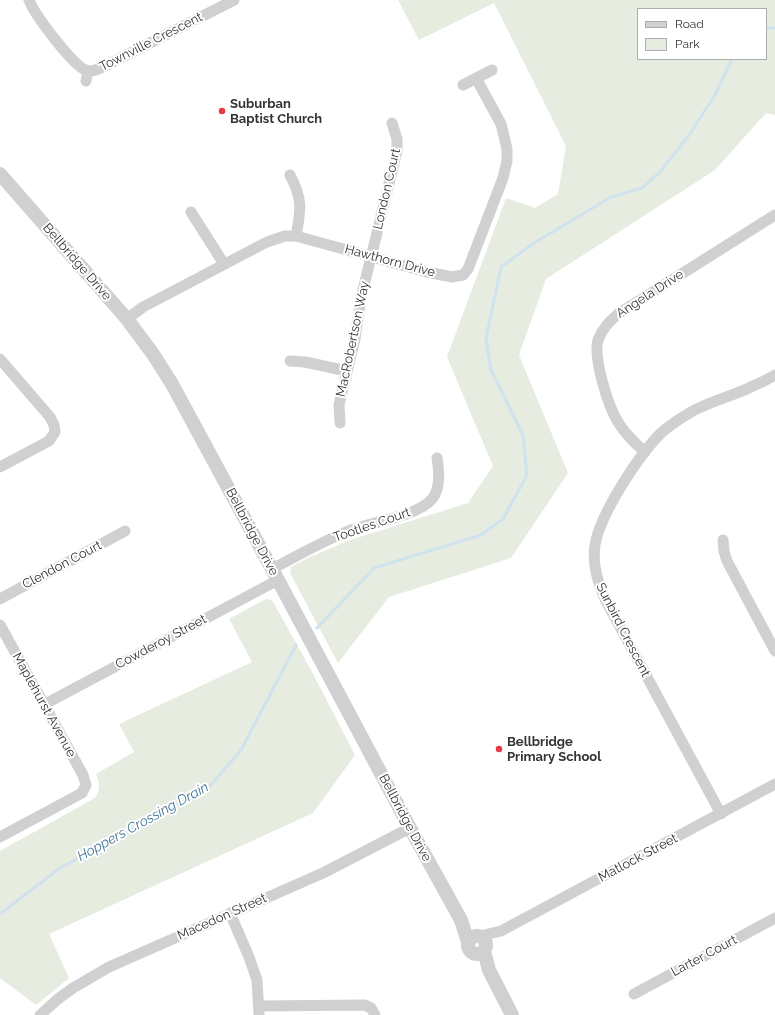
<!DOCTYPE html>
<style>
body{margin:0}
#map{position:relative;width:775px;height:1015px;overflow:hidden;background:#fff;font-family:Raleway,sans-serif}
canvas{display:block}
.legend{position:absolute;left:637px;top:8px;width:130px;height:52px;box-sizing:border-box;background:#fff;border:1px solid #adadad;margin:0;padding:5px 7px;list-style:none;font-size:12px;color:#333}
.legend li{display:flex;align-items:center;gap:8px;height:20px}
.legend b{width:20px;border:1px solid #adadad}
</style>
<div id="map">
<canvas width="775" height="1015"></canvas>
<ul class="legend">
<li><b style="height:5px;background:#d0d0d0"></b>Road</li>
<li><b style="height:11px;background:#e6ecdf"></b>Park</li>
</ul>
</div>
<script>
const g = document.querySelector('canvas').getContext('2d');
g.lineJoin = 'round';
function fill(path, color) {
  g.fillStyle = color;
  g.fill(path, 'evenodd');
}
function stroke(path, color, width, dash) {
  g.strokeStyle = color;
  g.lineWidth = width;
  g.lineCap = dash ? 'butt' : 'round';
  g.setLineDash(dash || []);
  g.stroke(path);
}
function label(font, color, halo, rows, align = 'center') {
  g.font = font + ' Raleway,sans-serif';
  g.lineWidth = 4;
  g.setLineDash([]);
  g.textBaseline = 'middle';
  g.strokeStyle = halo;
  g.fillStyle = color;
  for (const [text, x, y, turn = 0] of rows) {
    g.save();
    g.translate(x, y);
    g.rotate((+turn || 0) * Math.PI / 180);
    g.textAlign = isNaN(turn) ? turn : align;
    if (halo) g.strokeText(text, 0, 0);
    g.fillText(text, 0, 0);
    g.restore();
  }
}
const green = new Path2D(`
 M398,0H775V115L766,113L715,170L546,279L519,355L568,473L511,558L389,597L338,663L290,573L291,567L310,557L350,540L468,503L493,466L447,357L506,198L535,208L558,194L566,146L494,3L419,40ZM638,9H766V59H638Z
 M266,599L272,600L311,670L355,755L313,813L49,934L69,978L36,1005L0,978V851L95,798C100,790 100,783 96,774L134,752L119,724L252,662L229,619Z`);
const stream = new Path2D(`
 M766,28H775
 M317,628L374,568L481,535L503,519L527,475L523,435L491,370L486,339L501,267L534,243L611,197L642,188L660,172L689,135L715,95L732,59
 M0,914L60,868L208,788L241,750L296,645`);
const minor = new Path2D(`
 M29,0C34,14 73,66 86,70C93,73 100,68 107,65L234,0
 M86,81L88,71
 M463,85L492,70
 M290,175C303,200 301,209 296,236
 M191,212L224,264
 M127,319L143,307L267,242L285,236H296L427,272L452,277L463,275L468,269L503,178L507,161V149L501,124L476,78
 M0,359L50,417L54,425L55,432L49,441L0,467
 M290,361L305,362L347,371
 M340,423L339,405L355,339L361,298L397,151V139L392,123
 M645,452C635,443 625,434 618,422C608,406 593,358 598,340C602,329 609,322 618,314L775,215
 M723,540L724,551L727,561L775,651
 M272,569C297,556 321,542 346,532C369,522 417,517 432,499C441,488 439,471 437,458
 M0,599L125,531
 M0,625L83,775L86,785L82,793L0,837
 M45,704L278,580
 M721,814L606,601C598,583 592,565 595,545C600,514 639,455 661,433C670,425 681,418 691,412C711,401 733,396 753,386C761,383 768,379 775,375
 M230,913L249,957L257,980L259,1015
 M480,936L501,931L775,784
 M634,994L775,918
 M259,1006L365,1005L371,1008L375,1015
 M40,1015L58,999L73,988L109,967L323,873L410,828`);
const tertiary = new Path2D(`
 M0,174L127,319L153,354L172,384L278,580L410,828L461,920L468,942
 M468 945a9 9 0 1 1 18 0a9 9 0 1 1-18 0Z
 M484,951L489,970L512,1015`);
const markers = [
 [222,111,4,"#e63946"],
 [499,749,4,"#e63946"]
];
const streetNames = [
 ["Townville Crescent",151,42,-27],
 ["London Court",387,189,-77],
 ["Hawthorn Drive",390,261,15],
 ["Bellbridge Drive",77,262,49],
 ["Angela Drive",650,294,-33],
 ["MacRobertson Way",353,339,-78],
 ["Tootles Court",372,525,-19],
 ["Bellbridge Drive",252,532,62],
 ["Clendon Court",62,565,-28],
 ["Sunbird Crescent",623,630,63],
 ["Cowderoy Street",161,642,-28],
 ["Maplehurst Avenue",44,705,61],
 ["Bellbridge Drive",405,818,62],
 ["Matlock Street",638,858,-28],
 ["Macedon Street",222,917,-24],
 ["Larter Court",704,956,-28]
];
const poiNames = [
 ["Suburban",230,104],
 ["Baptist Church",230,119],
 ["Bellbridge",507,742],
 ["Primary School",507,757]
];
const waterNames = [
 ["Hoppers Crossing Drain",143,822,-29]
];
fill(green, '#e6ecdf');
stroke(stream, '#cfe2ee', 3);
stroke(minor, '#d0d0d0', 11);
stroke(tertiary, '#d0d0d0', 14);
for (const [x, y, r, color] of markers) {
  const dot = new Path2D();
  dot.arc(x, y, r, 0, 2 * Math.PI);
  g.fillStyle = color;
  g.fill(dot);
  stroke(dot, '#fff', 1.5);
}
label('13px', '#333', '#fff', streetNames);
label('bold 13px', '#333', '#fff', poiNames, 'left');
label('italic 14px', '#3f7597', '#fff', waterNames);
</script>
